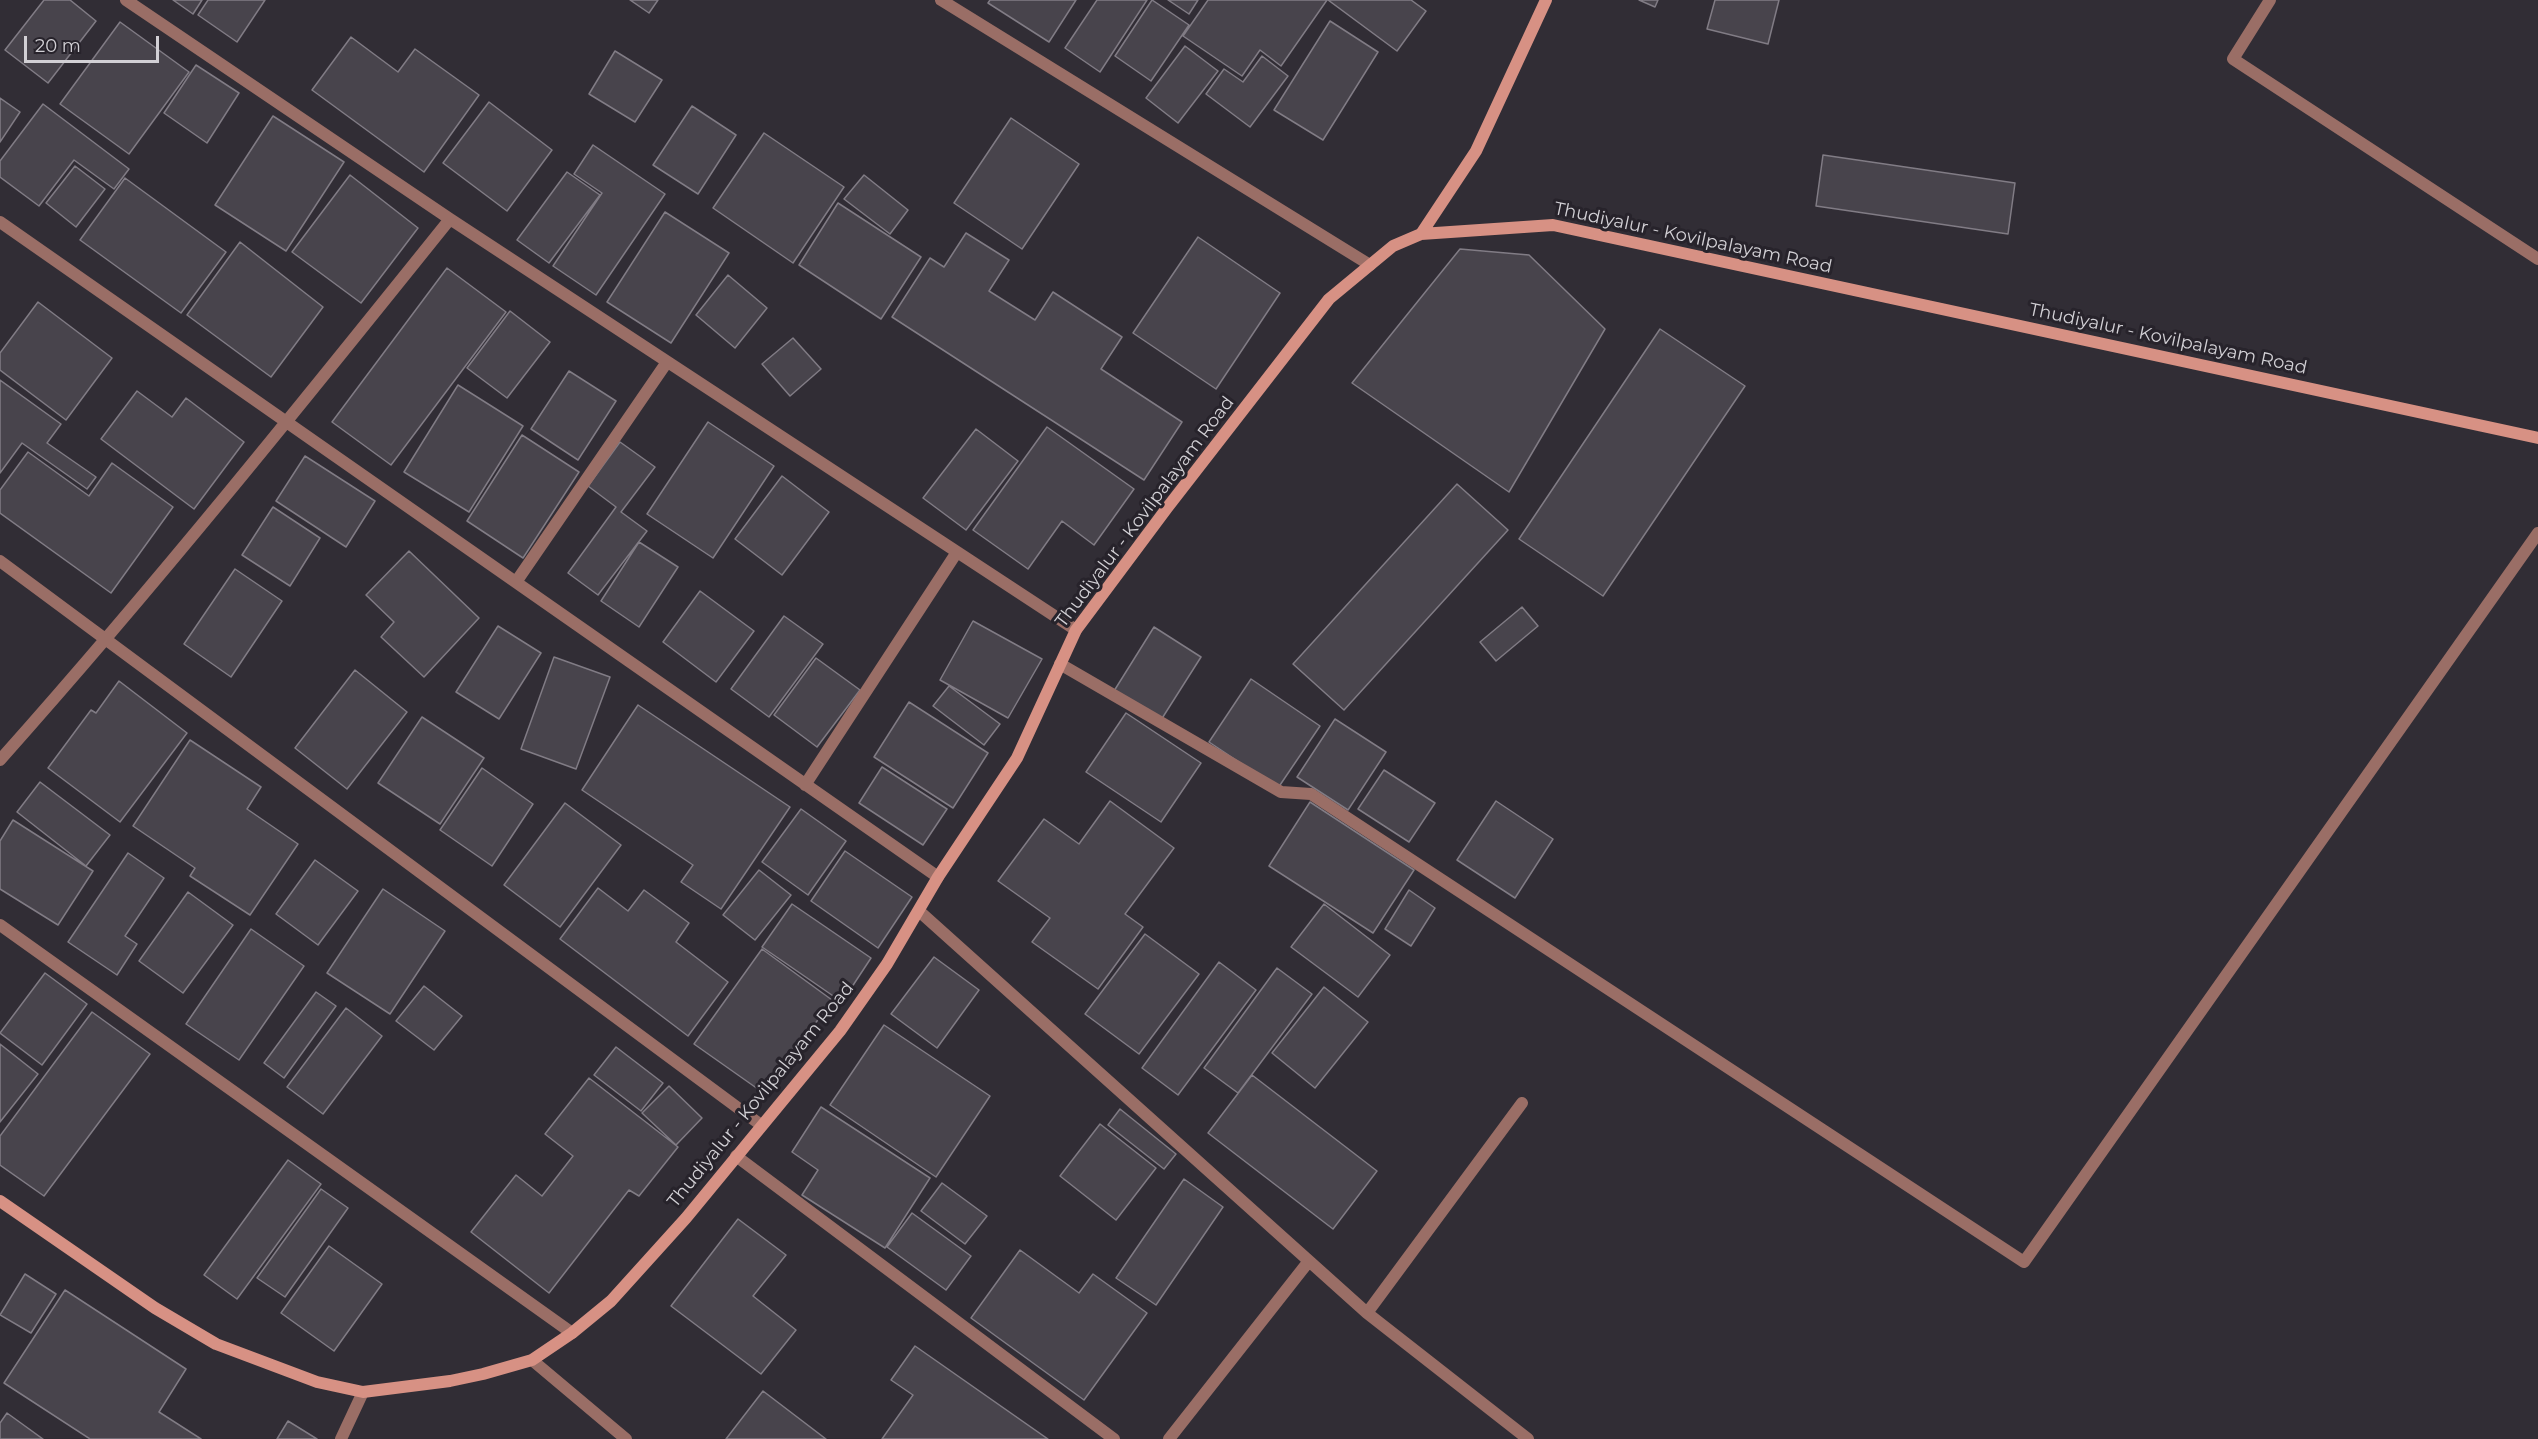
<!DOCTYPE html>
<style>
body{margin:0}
#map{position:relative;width:2538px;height:1439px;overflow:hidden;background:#312d35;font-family:Montserrat,sans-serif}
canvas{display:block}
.scale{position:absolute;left:24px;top:36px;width:135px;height:27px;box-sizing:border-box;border:3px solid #d2d0d5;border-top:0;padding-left:8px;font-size:18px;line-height:21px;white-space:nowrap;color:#d2d0d5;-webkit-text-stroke:4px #27232b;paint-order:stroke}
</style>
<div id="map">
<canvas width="2538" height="1439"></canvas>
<div class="scale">20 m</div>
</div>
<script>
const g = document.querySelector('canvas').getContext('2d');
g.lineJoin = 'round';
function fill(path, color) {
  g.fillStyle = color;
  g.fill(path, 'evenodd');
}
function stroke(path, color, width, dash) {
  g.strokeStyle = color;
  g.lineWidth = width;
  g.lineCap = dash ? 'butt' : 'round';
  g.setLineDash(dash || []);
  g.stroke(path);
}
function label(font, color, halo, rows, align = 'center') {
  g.font = font + ' Montserrat,sans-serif';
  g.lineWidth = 6;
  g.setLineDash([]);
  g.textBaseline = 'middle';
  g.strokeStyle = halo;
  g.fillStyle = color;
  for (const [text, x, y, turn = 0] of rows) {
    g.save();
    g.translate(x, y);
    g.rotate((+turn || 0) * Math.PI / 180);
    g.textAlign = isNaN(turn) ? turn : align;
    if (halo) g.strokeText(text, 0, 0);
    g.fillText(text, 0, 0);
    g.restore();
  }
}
const building = new Path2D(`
 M44,0H70L96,21L48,83L5,50Z
 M173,0H202L193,14Z
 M208,0H265L237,42L198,15Z
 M630,0H658L649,13Z
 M990,0H1076L1049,42L988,3Z
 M1097,0H1147L1100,72L1065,48Z
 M1152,0L1189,25L1151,81L1115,56Z
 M1168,0H1198L1189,14Z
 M1208,0H1327L1281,66L1260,50L1242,76L1183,36Z
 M1328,0H1411L1426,11L1397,51Z
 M1639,0H1658L1655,7Z
 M1715,0H1779L1768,44L1707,29Z
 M1330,21L1378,52L1323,140L1274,110Z
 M120,22L189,72L129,154L60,104Z
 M351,37L398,72L415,49L479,95L424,172L312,90Z
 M1185,46L1218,71L1178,123L1146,98Z
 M615,51L662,80L635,122L589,94Z
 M1262,56L1288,76L1250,127L1206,94L1224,69L1243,82Z
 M196,65L239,93L207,143L164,113Z
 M0,98L20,112L0,142Z
 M489,102L552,150L507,211L443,163Z
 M43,104L129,169L114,189L74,160L39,206L0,177V161Z
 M692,106L736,135L698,194L653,165Z
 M273,116L344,162L286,251L215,205Z
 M1011,118L1079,164L1022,249L954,203Z
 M764,133L844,187L793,263L713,208Z
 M593,145L665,194L596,295L553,266L602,193L574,174Z
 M1823,155L2015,183L2008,234L1816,206Z
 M75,166L105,189L76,227L46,203Z
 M567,172L600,195L549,263L517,240Z
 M350,175L418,228L361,303L292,252Z
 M864,175L908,210L890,234L844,199Z
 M125,178L226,252L181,313L80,240Z
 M838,203L921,257L881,319L799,265Z
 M665,212L729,253L671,343L607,302Z
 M966,233L1009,260L989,291L1035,320L1053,292L1122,337L1101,369L1182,422L1144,480L892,317L930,258L944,267Z
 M1198,237L1280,293L1216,389L1133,333Z
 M240,242L323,307L271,377L187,315Z
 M1460,249L1529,255L1605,329L1509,492L1352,383Z
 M447,268L506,312L391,465L332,422Z
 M728,275L767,308L735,348L696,315Z
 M38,302L112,358L66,420L0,370V353Z
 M510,311L550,342L507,398L467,368Z
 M1660,329L1745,386L1603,596L1519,539Z
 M793,338L821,369L790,396L762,364Z
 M569,371L616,401L578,460L531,429Z
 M0,380L61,424L47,443L96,477L87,489L22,443L0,473Z
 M458,385L523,426L469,512L404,472Z
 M137,391L172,417L186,398L244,442L194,509L101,439Z
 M708,422L774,466L713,558L647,514Z
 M1047,427L1134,489L1094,545L1062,521L1028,569L973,530Z
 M976,429L1018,461L966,530L923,498Z
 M522,435L579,472L523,558L467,521Z
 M620,442L655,467L621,512L647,531L598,595L568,573L616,507L588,486Z
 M28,452L89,496L112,463L173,507L111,593L0,513V490Z
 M305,456L375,501L346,547L276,501Z
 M782,476L829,512L782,575L735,539Z
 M1457,484L1508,530L1344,710L1293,664Z
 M273,507L320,538L290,586L242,555Z
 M639,542L678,567L639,627L601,601Z
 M409,551L479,618L424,677L381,637L394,622L366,595Z
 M235,569L282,601L231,677L184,644Z
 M700,591L754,631L716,682L663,642Z
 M1522,607L1538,626L1496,661L1480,642Z
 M784,616L823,644L769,717L731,689Z
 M973,621L1042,659L1008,718L940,680Z
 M498,626L541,653L499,719L456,692Z
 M1154,627L1201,657L1161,720L1114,691Z
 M554,657L610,677L576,769L521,749Z
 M816,658L860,690L817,747L774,715Z
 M355,670L407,712L347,789L295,748Z
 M1251,679L1320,726L1278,788L1209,742Z
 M119,681L187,733L120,822L48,768L91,710L96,713Z
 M949,686L1000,724L984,745L933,706Z
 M909,702L988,753L953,808L874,757Z
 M638,705L790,807L721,909L681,882L693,865L582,790Z
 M1126,713L1201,763L1161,822L1086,772Z
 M422,717L484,758L440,824L378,783Z
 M1335,719L1386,752L1348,810L1297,777Z
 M190,740L261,787L247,809L298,844L250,915L190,876L195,868L133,826Z
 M882,767L947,809L923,845L859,803Z
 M482,768L533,804L492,866L440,830Z
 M1384,770L1435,803L1409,842L1358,809Z
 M40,782L110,835L86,866L17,812Z
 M1110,801L1174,848L1125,914L1143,927L1098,989L1032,942L1050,918L998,881L1044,819L1079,844Z
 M1496,801L1553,839L1515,898L1457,860Z
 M1310,802L1414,870L1373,933L1269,866Z
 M565,803L621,845L560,927L504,885Z
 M801,809L846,841L808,895L762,862Z
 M13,820L93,871L58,925L0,889V841Z
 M845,851L912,897L878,948L811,901Z
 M128,853L164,878L125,936L137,944L117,975L68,942Z
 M315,860L358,891L318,945L276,914Z
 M759,870L791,895L755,940L723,915Z
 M598,888L628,911L644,890L689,923L676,942L728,982L688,1036L560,939Z
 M383,889L445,931L390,1014L327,973Z
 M1409,890L1435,908L1411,946L1385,929Z
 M188,892L233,925L183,993L139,961Z
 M792,904L871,958L842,1002L762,947Z
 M1324,904L1390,955L1358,997L1291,947Z
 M251,929L304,966L239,1060L186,1024Z
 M1145,934L1199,974L1139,1054L1085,1014Z
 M762,949L832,1000L765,1094L694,1044Z
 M934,957L979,990L937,1048L891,1014Z
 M1219,962L1256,990L1178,1095L1142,1068Z
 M1277,968L1312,994L1238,1093L1204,1068Z
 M45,973L87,1004L42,1065L0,1033Z
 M424,986L462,1016L434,1050L396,1021Z
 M1324,987L1368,1022L1315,1088L1272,1053Z
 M316,992L336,1006L284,1078L264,1063Z
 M346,1008L382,1036L323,1114L287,1087Z
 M92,1012L150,1054L44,1196L0,1165V1136Z
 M884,1025L990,1096L936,1177L830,1105Z
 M0,1044L38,1074L0,1122Z
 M616,1047L663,1083L641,1111L594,1075Z
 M1252,1075L1377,1171L1333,1229L1208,1133Z
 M589,1078L678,1147L639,1196L629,1190L549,1293L471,1232L516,1175L542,1196L573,1156L545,1134Z
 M669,1086L702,1118L676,1145L642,1113Z
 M821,1107L930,1178L885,1248L802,1195L818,1170L792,1152Z
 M1120,1109L1176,1154L1164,1169L1108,1125Z
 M1100,1124L1156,1168L1116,1220L1060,1176Z
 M288,1160L321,1184L237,1299L204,1275Z
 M1184,1179L1223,1207L1156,1305L1116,1278Z
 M942,1183L987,1216L965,1244L921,1211Z
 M321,1189L348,1208L285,1297L257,1278Z
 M912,1213L971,1256L946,1290L887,1247Z
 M738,1219L786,1255L753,1296L796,1330L761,1374L671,1306Z
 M329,1246L382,1284L334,1351L281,1313Z
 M1020,1250L1079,1293L1093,1274L1147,1313L1084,1400L971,1318Z
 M25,1274L56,1294L31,1333L0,1315Z
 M65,1290L186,1369L159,1412L201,1439H90L4,1383Z
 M915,1346L1048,1439H882L913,1395L891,1380Z
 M763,1391L826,1439H726Z
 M7,1413L43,1439H0V1423Z
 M288,1421L317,1439H277Z`);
const street = new Path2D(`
 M126,0L450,219L1076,630
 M941,0L1370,265
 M2270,0L2233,59L2538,259
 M0,222L938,877
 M0,561L761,1125
 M516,582L667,362
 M1060,664L1281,792L1311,794L2024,1262L2538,533
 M0,760C156,585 303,402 450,219
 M805,785L957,552
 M919,911L1367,1313L1528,1439
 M0,925L572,1333
 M736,1156L1114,1439
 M1367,1313L1522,1103
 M532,1360L626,1439
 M341,1439L363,1392
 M1169,1439L1309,1261`);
const secondary = new Path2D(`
 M1421,234L1476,151L1546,0
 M0,1201L155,1308L216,1344L317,1382L363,1392L450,1381L483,1374L532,1360L572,1333L611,1301L686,1218L840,1031L887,964L938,877L1017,758L1076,630L1167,508L1329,299L1393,246L1421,234L1553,225L2538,438`);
const streetNames = [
 ["Thudiyalur - Kovilpalayam Road",1693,238,12],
 ["Thudiyalur - Kovilpalayam Road",2168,339,12],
 ["Thudiyalur - Kovilpalayam Road",1145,512,-53],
 ["Thudiyalur - Kovilpalayam Road",761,1095,-51]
];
fill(building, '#48444c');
stroke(building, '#817c85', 1.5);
stroke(street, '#9a6e66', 12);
stroke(secondary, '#d79184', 12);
label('18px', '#d2d0d5', '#27232b', streetNames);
</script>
